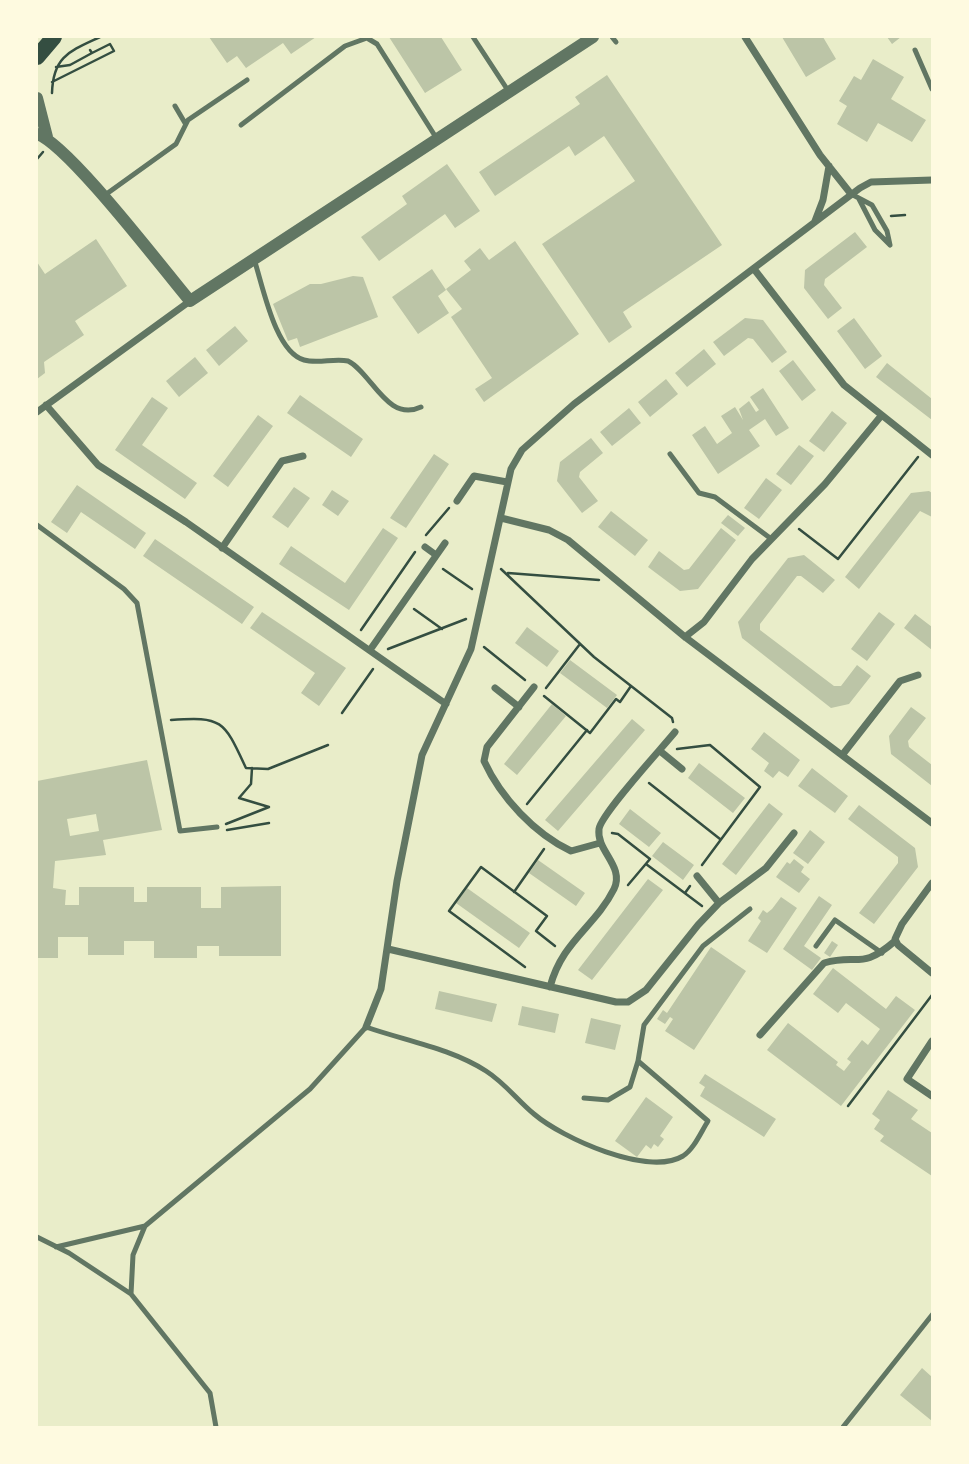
<!DOCTYPE html>
<style>
body{margin:0}
#map{position:relative;width:969px;height:1464px;overflow:hidden;background:#e9edc9;font-family:"Source Serif 4",serif}
canvas{display:block}
.frame{position:absolute;inset:0;border:38px solid #fefae0;pointer-events:none}
</style>
<div id="map">
<canvas width="969" height="1464"></canvas>
<div class="frame"></div>
</div>
<script>
const g = document.querySelector('canvas').getContext('2d');
g.lineJoin = 'round';
function fill(path, color) {
  g.fillStyle = color;
  g.fill(path, 'evenodd');
}
function stroke(path, color, width, dash) {
  g.strokeStyle = color;
  g.lineWidth = width;
  g.lineCap = dash ? 'butt' : 'round';
  g.setLineDash(dash || []);
  g.stroke(path);
}
const building = new Path2D(`
 M209,37H316L291,54L283,43L246,68L237,56L227,63Z
 M389,37H441L462,70L425,93Z
 M782,37H823L836,59L806,77Z
 M887,37H901L892,44Z
 M873,59L904,77L891,99L926,120L912,142L878,123L867,142L837,124L847,106L839,101L854,76L861,80Z
 M607,75L722,245L623,312L632,327L609,343L542,244L635,181L604,136L575,156L569,146L495,196L479,172L580,104L575,97Z
 M447,164L480,211L455,228L445,214L379,261L361,237L407,204L402,196Z
 M855,232L867,247L825,279L824,285L842,308L828,319L804,288L805,270Z
 M96,239L127,286L75,321L84,335L44,362L45,373L37,379V262L45,274Z
 M515,241L579,334L484,402L475,389L492,378L451,317L462,309L446,289L471,270L464,261L480,248L489,260Z
 M432,269L446,290L438,296L449,313L418,334L392,297Z
 M353,276L363,277L378,317L300,347L297,338L288,341L273,304L310,284H321Z
 M745,318L763,320L787,352L772,363L753,339L748,338L724,356L713,342Z
 M854,318L882,356L865,369L837,331Z
 M235,326L248,341L219,366L206,350Z
 M704,349L716,364L687,387L675,373Z
 M195,357L208,373L179,397L166,381Z
 M793,360L816,390L802,401L779,371Z
 M887,363L932,399V420L876,377Z
 M666,379L678,394L650,417L638,402Z
 M763,388L789,428L776,436L765,419L749,430L760,446L718,474L692,435L705,426L717,444L732,433L721,416L735,407L743,420L739,409L749,401L756,412L759,410L750,397Z
 M300,395L363,439L351,457L287,413Z
 M152,397L168,408L142,445L197,483L185,499L115,450Z
 M629,408L641,423L612,446L600,432Z
 M832,411L847,423L824,452L809,441Z
 M258,415L273,426L228,487L213,476Z
 M591,438L603,453L580,472L579,477L598,501L582,513L557,481L560,462Z
 M799,445L814,456L791,485L776,474Z
 M434,454L449,464L406,528L390,518Z
 M766,478L782,490L759,519L744,508Z
 M77,485L146,533L135,549L81,512L67,533L51,522Z
 M294,487L310,498L288,528L272,517Z
 M332,490L349,501L338,516L322,505Z
 M929,491L932,493V517L920,511L859,589L845,577L911,493Z
 M611,511L648,540L635,556L598,527Z
 M728,515L745,528L738,536L721,523Z
 M383,528L398,538L349,610L279,564L291,546L345,583Z
 M721,528L736,540L698,589L680,591L648,567L659,551L684,570L689,569Z
 M155,539L254,607L242,624L143,556Z
 M804,555L835,580L823,593L801,576H797L760,624V630L834,686H841L857,665L871,676L849,704L831,708L742,638L738,622L788,558Z
 M262,612L346,668L319,706L301,693L315,673L250,628Z
 M879,612L895,624L867,661L851,649Z
 M915,614L932,627V650L904,628Z
 M527,627L559,651L547,667L515,643Z
 M570,660L617,695L607,708L560,673Z
 M552,704L566,716L517,775L504,764Z
 M911,707L926,718L908,741L909,747L932,765V786L891,754L889,736Z
 M632,719L645,730L558,831L545,820Z
 M764,732L800,760L788,777L779,771L773,778L764,771L769,763L751,749Z
 M147,760L162,830L103,840L106,855L55,861L53,888L66,890L65,905H79V887H134V902H147V887H201V908H221V887L281,886V956H219V946H197V958H154V941H124V955H88V937H58V958H37V781ZM96,814L99,831L70,836L67,819Z
 M699,763L745,798L733,813L688,778Z
 M812,768L848,796L835,813L798,786Z
 M769,803L783,814L736,875L722,864Z
 M859,805L915,848L918,867L874,924L859,913L898,863V857L848,819Z
 M630,809L661,833L649,847L619,824Z
 M810,830L825,842L808,864L793,853Z
 M663,842L694,865L683,880L652,856Z
 M794,859L804,867L801,872L810,879L799,893L776,877L787,862L790,864Z
 M538,860L585,893L576,906L529,873Z
 M648,879L663,890L592,980L578,970Z
 M467,888L530,933L519,948L456,903Z
 M819,896L832,905L804,946L821,958L812,970L783,949Z
 M781,897L797,908L767,953L748,941L761,921L758,918L763,910L767,913L772,909Z
 M832,941L838,945L830,957L824,953Z
 M711,947L746,971L694,1050L665,1031L673,1019L670,1017L665,1024L657,1019L663,1010L667,1013Z
 M833,968L886,1009L896,996L915,1010L841,1106L767,1050L788,1023L838,1062L836,1065L844,1071L851,1062L847,1059L862,1040L868,1045L880,1029L846,1003L838,1013L813,994Z
 M439,991L497,1004L492,1022L435,1009Z
 M522,1006L559,1014L555,1033L518,1025Z
 M591,1018L621,1025L615,1050L585,1043Z
 M705,1074L776,1119L764,1137L700,1096L705,1087L699,1083Z
 M888,1090L918,1110L911,1119L932,1133V1176L880,1141L884,1136L874,1129L880,1120L872,1114Z
 M646,1097L673,1117L660,1136L664,1139L658,1147L654,1144L651,1149L646,1145L637,1157L615,1141Z
 M922,1368L932,1377V1421L900,1395Z`);
const path = new Path2D(`
 M56,67L70,65L92,53
 M52,82L114,51L110,44L92,53L90,50
 M52,93C53,56 70,51 100,37
 M37,159L43,152
 M891,216L905,215
 M799,529L838,559L918,457
 M426,535L449,508
 M443,569L472,589
 M501,569L594,657L672,718L673,722
 M508,573L599,580
 M414,609L442,629
 M361,630L415,552
 M484,647L525,680
 M388,649L466,619
 M546,688L580,644
 M544,696L590,733L616,699L620,702L631,686
 M342,713L373,669
 M171,720C223,716 224,721 246,768L268,769L328,745
 M677,749L710,745L760,787L702,865
 M649,783L720,839
 M527,804L587,730
 M226,824L269,807L239,798L251,784L252,768
 M227,830L269,823
 M612,833L618,834L650,859L628,885
 M646,864L702,906
 M514,892L544,849
 M685,893L690,886
 M525,967L449,911L481,867L547,916L536,931L555,946
 M848,1106L932,995`);
const service = new Path2D(`
 M473,37L509,92
 M612,37L616,42
 M915,50L932,89
 M175,106L185,123
 M241,125L345,46L367,38L377,44L437,139
 M851,194L872,205L887,231L890,245
 M105,195L176,144L188,120L247,80
 M859,199L875,230L890,245
 M254,259C263,286 275,352 304,360C318,364 334,358 348,361C372,373 387,423 421,407
 M670,454L699,493L715,497L770,538
 M37,525L124,589L137,603L180,831L217,827
 M816,946L835,920L882,953
 M584,1098L608,1100L630,1087L638,1061
 M37,1237L69,1253L131,1294
 M56,1247L145,1226
 M216,1427L210,1393L131,1294L133,1255L145,1226L310,1089L366,1027C406,1041 450,1048 486,1071C505,1083 518,1101 534,1114C562,1138 648,1177 683,1156C694,1149 701,1132 708,1121L638,1061L644,1025L703,946L750,909
 M843,1427L932,1315`);
const minor = new Path2D(`
 M745,37L820,155L851,194
 M815,221L823,200L829,166
 M754,269L844,385L932,455
 M46,405L98,465L186,522L446,704
 M37,412L190,301
 M457,501L474,476L507,482
 M501,518L549,530L568,540L685,637L932,823
 M425,547L436,555
 M222,548L282,461L303,456
 M685,637L704,622L752,559L825,484L881,416
 M370,650L445,543
 M534,687L487,747L484,761C501,798 535,834 571,851L600,843
 M495,688L519,707
 M660,751L682,769
 M843,754L900,681L918,675
 M697,876L719,903
 M932,883L902,924L895,939L898,945L932,973
 M388,949L616,1002H628L646,990L698,925L719,903L766,868L794,833
 M550,987C562,941 595,927 614,889C625,866 596,851 599,829C601,814 662,748 675,732
 M366,1027L381,989L397,881L422,755L471,649L511,469L522,450L574,404L860,188L871,182L932,180
 M760,1035L824,963C859,953 860,971 895,941
 M932,1041L907,1079L932,1096`);
const tertiary = new Path2D(`
 M37,98L47,137
 M37,134C68,144 163,269 190,301L593,37`);
const primary = new Path2D(`
 M37,57L54,37`);
fill(building, '#bcc5a7');
stroke(path, '#344e41', 2.5);
stroke(service, '#617663', 5);
stroke(minor, '#617663', 7);
stroke(tertiary, '#617663', 12);
stroke(primary, '#344e41', 16);
</script>
